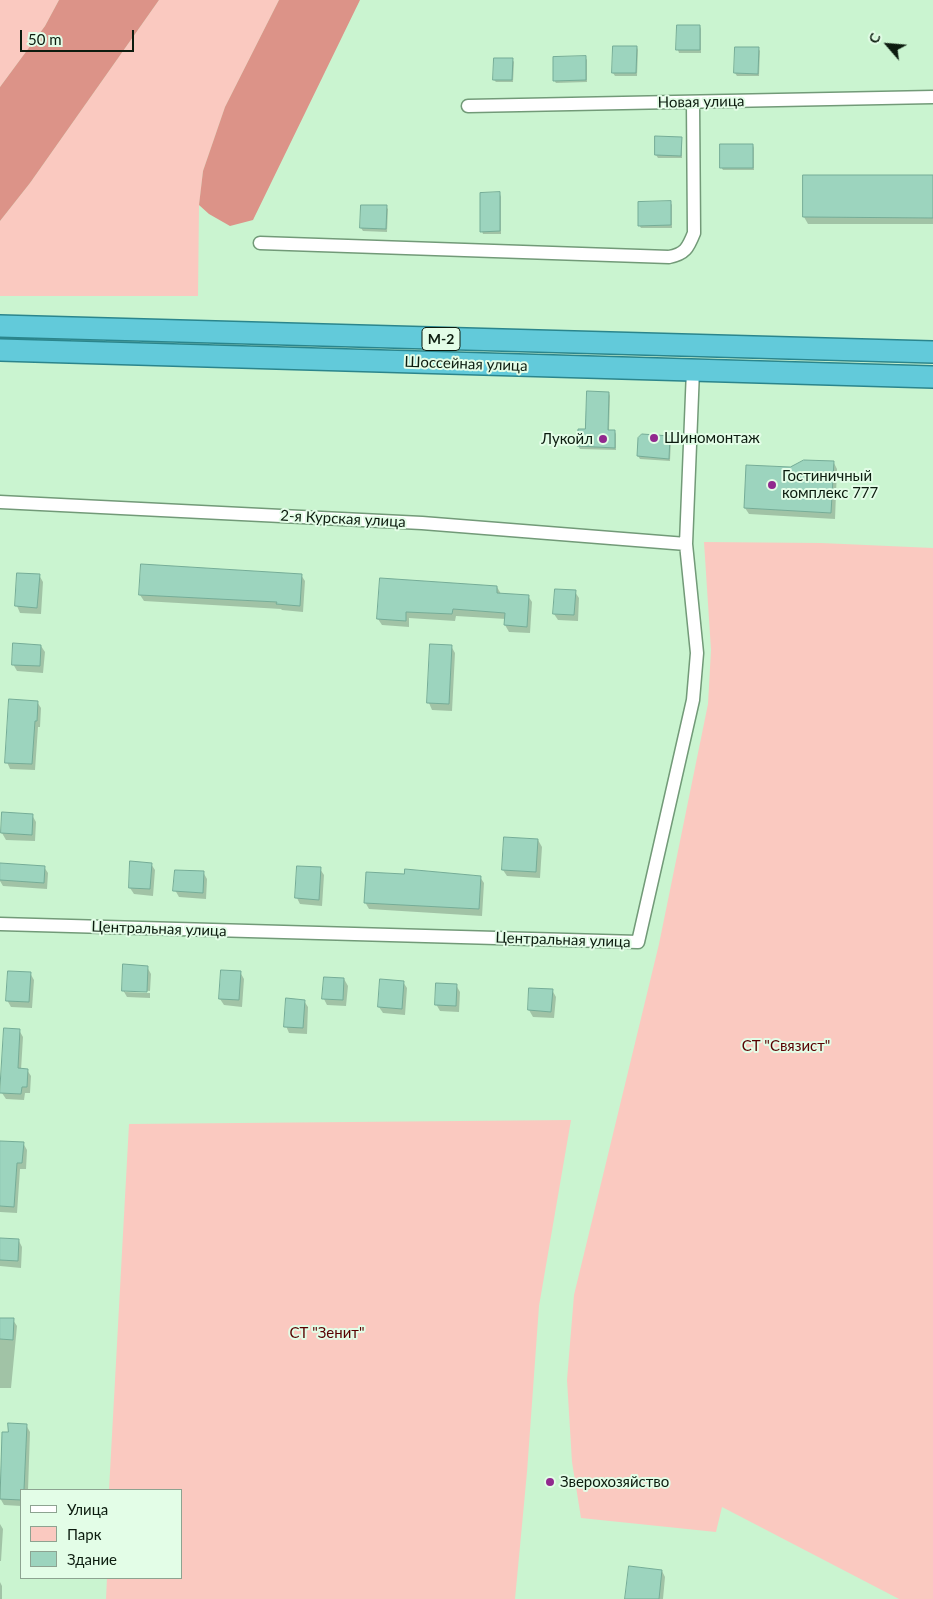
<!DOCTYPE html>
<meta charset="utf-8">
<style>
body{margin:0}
#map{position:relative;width:933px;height:1599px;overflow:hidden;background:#caf4d0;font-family:Lato,sans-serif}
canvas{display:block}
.legend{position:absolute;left:20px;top:1489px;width:162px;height:90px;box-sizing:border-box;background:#e3fde7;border:1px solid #8da391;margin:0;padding:6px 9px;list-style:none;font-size:15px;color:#0c1c0f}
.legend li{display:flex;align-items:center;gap:10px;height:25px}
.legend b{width:25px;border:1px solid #8da391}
.north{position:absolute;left:863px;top:20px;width:50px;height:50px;-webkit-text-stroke:4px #e3fde7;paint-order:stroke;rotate:297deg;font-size:14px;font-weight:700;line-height:20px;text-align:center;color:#0c1c0f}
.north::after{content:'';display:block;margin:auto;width:18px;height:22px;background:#0c1c0f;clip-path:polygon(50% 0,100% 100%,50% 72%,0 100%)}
.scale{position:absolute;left:20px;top:30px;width:114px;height:22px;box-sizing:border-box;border:2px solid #0c1c0f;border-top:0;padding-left:6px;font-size:15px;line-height:18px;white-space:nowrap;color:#0c1c0f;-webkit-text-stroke:4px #e3fde7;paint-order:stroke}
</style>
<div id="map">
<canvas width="933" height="1599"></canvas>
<ul class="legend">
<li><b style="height:6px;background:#fff"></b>Улица</li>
<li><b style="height:14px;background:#fac9c0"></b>Парк</li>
<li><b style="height:14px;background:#9cd4be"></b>Здание</li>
</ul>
<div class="north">С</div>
<div class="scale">50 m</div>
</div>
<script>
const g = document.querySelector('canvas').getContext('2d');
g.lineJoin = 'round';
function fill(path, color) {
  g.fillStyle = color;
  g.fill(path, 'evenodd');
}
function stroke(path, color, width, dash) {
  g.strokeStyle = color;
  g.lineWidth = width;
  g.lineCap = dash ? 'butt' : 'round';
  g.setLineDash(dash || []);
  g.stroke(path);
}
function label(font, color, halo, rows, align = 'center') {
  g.font = font + ' Lato,sans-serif';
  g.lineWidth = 4;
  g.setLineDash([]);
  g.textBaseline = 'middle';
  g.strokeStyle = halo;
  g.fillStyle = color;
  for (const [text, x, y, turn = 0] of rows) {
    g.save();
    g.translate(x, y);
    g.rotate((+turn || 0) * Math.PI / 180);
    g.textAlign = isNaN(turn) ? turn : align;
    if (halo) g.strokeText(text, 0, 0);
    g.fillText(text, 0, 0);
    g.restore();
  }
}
const green = new Path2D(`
 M0,0H59L45,26L0,87Z
 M159,0H279L225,107L203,171L199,206L198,296H0V221L30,183Z
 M704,542L821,543L933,548V1599H899L722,1507L716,1532L581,1518L572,1462L567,1380L574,1295L659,944L708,704L711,650Z
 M571,1120L539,1306L527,1472L515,1599H106L107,1578H181V1490H109L129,1124Z`);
const forest = new Path2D(`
 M59,0H159L30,183L0,221V87L45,26Z
 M279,0H360L253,220L230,226L209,214L199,205L203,171L225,107Z`);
const shadow = new Path2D(`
 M700,26L701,29V53H679L678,50Z
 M615,47H637L638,50L637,76H615L613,73Z
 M758,48L760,51L759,76H737L735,73Z
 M585,57L587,60V82L556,83L554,80Z
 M512,59L514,62L513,82H496L494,80Z
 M656,138H681L682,141V158H658L656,155Z
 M753,145L754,148V170H723L721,167Z
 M933,176V224H808L804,217Z
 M500,194L501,197V234H483L482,231Z
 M670,202L672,205V228H641L639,225Z
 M362,206L386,207L388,209L387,232L363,231L361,228Z
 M609,393L610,396L609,431L615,432L616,434V450L580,449L578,446Z
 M670,438L671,440L670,461L640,459L638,456Z
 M834,463L837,469L835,519L749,514L745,508Z
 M39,575L43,582L41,614L20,613L17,606Z
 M301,575L305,581L303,612L282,610L281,609L144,601L140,595Z
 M497,587L501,594L528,596L532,602L530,633L509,632L505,625L506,619L456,616L455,621L409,618V627L382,625L378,619Z
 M575,592L579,598L578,621L558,620L554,614Z
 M41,646L45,652L43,673L17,671L13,664Z
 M451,646L455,653L452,711L432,710L429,703Z
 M37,702L41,708L40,727H38L35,770L10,769L7,762Z
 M32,815L36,822L35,841L6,840L2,833Z
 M538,840L542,847L540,878L507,876L503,870Z
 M0,864L44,867L48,873L47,889L3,886L0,881Z
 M151,864L155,870L153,896L134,894L130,888Z
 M320,869L324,875L322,906L300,904L297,898Z
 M203,872L207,879L206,899L179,897L175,890Z
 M480,877L484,883L482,916L369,909L365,902Z
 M147,967L151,974L150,991L125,989V992L150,993V998L127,997L123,990Z
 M240,972L244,979L242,1007L224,1005L220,999Z
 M30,973L34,980L32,1008L11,1007L7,1000Z
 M344,979L348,986L346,1006L327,1005L324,999Z
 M403,982L407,988L405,1015L383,1013L379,1007Z
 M456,985L460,992L459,1012L440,1011L436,1004Z
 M530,989L552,990L556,997L554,1018L533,1017L529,1010Z
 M304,1001L308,1007L307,1034L289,1033L286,1026Z
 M19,1030L23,1037L21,1070H27L31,1076L30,1093H25L24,1100L6,1099L2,1093Z
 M0,1142L23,1143L27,1150L26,1169H20L17,1213L0,1212Z
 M0,1240L19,1241L22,1247L21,1268L0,1266Z
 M0,1319L13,1320L17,1326L11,1388H0Z
 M26,1425L30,1432L28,1490H21V1506L4,1505L0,1498L4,1433H9Z
 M0,1524L3,1529L1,1561H0Z
 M662,1571L665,1577L663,1599H626Z
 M0,1582L2,1586V1599H0Z`);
const building = new Path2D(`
 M677,25H700V50H676Z
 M613,46H637L636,73H612Z
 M735,47H759L758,74L734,73Z
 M586,56V80L553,81V57Z
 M494,58H513L512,80H493Z
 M655,136L682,137L681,156L655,155Z
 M720,144H753V168H720Z
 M803,175H933V218L803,217Z
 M500,192V231L480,232V193Z
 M671,201V225L638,226V202Z
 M361,205H387L386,229L360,228Z
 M587,391L609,392L608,430H615V448L577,446L578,429H585Z
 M642,434L670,436L669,459L637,456L638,438Z
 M804,460L834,461L831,513L744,508L746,465L790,467Z
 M141,564L302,574L300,606L276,604L277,602L139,595Z
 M17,573L40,574L37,608L15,606Z
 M380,578L497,586V593L529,595L527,627L504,625L505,613L453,609L452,614L406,612V621L377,619Z
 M555,589L576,590L574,615L553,614Z
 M13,643L41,645L40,666L12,665Z
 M430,644L452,645L449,704L427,703Z
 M9,699L38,701L37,721H35L32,764L5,763Z
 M2,812L33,814L32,835L1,833Z
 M504,837L538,839L536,872L502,870Z
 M130,861L152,863L150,889L129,888Z
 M0,863L45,866L44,883L0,880Z
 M297,866L321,867L319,900L295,898Z
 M405,869L481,876L479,909L364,903L366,872L404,874Z
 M175,870L204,871L203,893L173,891Z
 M123,964L148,966L147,992L122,991Z
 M221,970L241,971L239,1000L219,999Z
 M8,971L31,972L29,1002L6,1001Z
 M324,977L344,978L343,1000L322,999Z
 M380,979L404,981L402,1009L378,1007Z
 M436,983L457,984L456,1006L435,1005Z
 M529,988L553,989L551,1012L528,1010Z
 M286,998L305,1000L303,1028L284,1027Z
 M4,1028L20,1029L18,1068L28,1069L27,1087H22L21,1094L0,1093Z
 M0,1141L24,1142L22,1163H17L14,1207L0,1206Z
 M0,1238L19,1239L18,1261L0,1260Z
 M0,1318H14L13,1340L0,1339Z
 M8,1423L27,1424L24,1490H21V1500L0,1499L2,1432H8Z
 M629,1566L662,1570L659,1599H625Z`);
const minor = new Path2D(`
 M468,106L933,97
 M260,243L669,257C685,254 688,248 694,233L693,102
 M0,502L422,523L686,544
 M0,924L638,942L693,700L697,653L686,544L693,370`);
const trunk = new Path2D(`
 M0,326L933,352
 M0,350L933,377`);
const markers = [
 [654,438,5,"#91298e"],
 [603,439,5,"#91298e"],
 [772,485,5,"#91298e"],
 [550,1482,5,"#91298e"]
];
const shields = [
 [441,339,38]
];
const shieldNames = [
 ["М-2",441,339]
];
const streetNames = [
 ["Новая улица",701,102,-1],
 ["Шоссейная улица",466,364,2],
 ["2-я Курская улица",343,519,3],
 ["Центральная улица",159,929,2],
 ["Центральная улица",563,940,2]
];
const poiNames = [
 ["Шиномонтаж",664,438],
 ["Лукойл",593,439,"right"],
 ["Гостиничный",782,476],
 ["комплекс 777",782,493],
 ["Зверохозяйство",560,1482]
];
const parkNames = [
 ["СТ \"Связист\"",786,1046],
 ["СТ \"Зенит\"",327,1333]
];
fill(green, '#fac9c0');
fill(forest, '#dc9388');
fill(shadow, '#0003');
fill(building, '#9cd4be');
stroke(building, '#75ac97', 1);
stroke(minor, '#729a78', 15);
stroke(trunk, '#2b858c', 24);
stroke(minor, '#fff', 12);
stroke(trunk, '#62cada', 21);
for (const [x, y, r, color] of markers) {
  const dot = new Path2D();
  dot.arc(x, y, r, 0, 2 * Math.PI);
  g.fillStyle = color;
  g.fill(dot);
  stroke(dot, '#e3fde7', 2);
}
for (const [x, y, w] of shields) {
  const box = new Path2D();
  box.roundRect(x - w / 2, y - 11.5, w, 23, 4);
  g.fillStyle = '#e3fde7';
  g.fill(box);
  stroke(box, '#0c1c0f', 1);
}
label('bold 14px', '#0c1c0f', null, shieldNames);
label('15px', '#0c1c0f', '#e3fde7', streetNames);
label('15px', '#0c1c0f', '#e3fde7', poiNames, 'left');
label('15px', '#580000', '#e3fde7', parkNames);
</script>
